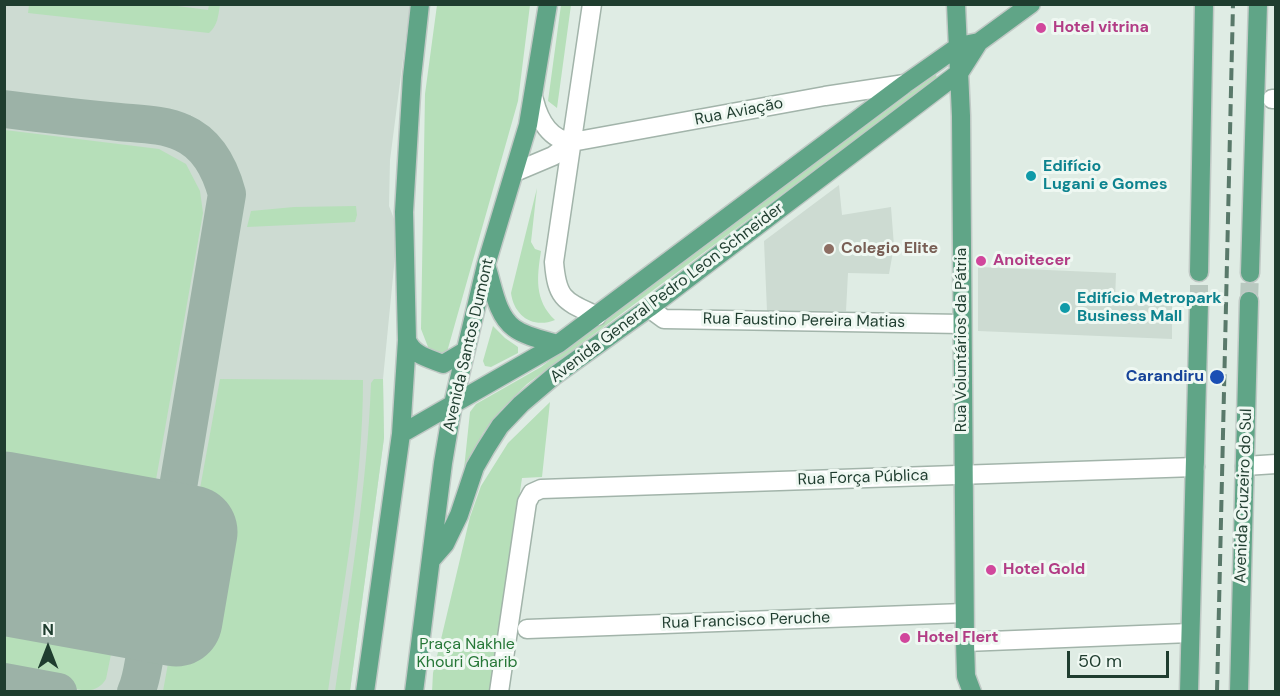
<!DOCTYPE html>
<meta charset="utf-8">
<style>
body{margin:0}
#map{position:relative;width:1280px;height:696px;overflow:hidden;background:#dfece4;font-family:"DM Sans",sans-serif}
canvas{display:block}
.frame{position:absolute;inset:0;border:6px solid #1f3d2f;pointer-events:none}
.north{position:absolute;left:18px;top:618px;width:60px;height:60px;-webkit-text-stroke:4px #eff8f2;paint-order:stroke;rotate:0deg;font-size:16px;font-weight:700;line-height:24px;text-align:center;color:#1f3d2f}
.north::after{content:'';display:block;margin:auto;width:21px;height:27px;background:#1f3d2f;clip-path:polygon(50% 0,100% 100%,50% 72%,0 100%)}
.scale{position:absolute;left:1067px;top:651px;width:102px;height:27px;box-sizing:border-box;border:3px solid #1f3d2f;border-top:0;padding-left:8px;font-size:18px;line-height:21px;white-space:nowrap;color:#1f3d2f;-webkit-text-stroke:4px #eff8f2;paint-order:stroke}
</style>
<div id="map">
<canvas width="1280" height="696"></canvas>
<div class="frame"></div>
<div class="north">N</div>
<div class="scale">50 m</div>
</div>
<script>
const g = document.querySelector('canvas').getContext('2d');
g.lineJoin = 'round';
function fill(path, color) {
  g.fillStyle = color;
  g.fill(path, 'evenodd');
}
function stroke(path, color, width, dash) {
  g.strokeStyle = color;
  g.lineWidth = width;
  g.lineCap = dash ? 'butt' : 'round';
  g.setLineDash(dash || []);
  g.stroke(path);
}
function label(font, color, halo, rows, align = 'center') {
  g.font = font + ' "DM Sans",sans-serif';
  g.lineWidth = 6;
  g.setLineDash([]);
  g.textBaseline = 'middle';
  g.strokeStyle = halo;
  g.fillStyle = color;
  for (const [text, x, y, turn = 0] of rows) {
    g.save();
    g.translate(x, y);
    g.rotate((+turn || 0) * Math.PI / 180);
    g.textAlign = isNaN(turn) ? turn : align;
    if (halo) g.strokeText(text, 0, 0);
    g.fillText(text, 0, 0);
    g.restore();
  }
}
const built = new Path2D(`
 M4,5H410L390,160L389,206L396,224V246L383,379L384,438L350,691H5Z
 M839,185L842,215L891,207L894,246L889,274L848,273L846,311H767L764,241Z
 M978,267L1116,273L1115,302L1172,304V339L978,331Z`);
const green = new Path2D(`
 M29,5L162,4L208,10L209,5H220C218,16 218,25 209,33L28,13Z
 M437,5H530L518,101L447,352L439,357L430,352L421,329L425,94Z
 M561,5H571L557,108L548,101Z
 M936,74L937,79L527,384L502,409L483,433L464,469L470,412L476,404L541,367Z
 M5,130L159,149L186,164L200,191L203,213L151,508C146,517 140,520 130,521L5,498Z
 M537,188L531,242L535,249L541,251C537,277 534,300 555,320C533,329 514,316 511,293Z
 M356,206L357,215L355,222L247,227L251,211L294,207Z
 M493,326L505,338L518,347V353L491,367L485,366L483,361Z
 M220,379L363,380C363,484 343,588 328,691H163Z
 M374,379H383L384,438L350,691H335C350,589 367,487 371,383Z
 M550,402L542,477L522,478L491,691L432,692L433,673L470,517L481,486L508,443Z
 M5,590L101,608L114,613L118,620L106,679C101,687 96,689 87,691L5,676Z`);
const taxiway = new Path2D(`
 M4,109C43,114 81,118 119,122C139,124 164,124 183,133C208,144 220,168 227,194L171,529C164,549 152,560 130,562L4,543
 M100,562C125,567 154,585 153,613C153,626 149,638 146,650C143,664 142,679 136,692
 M4,682L58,692`);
const runway = new Path2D(`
 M4,498L191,532L176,620L4,589`);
const majorTunnel = new Path2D(`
 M1249,301L1250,273
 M1199,303V272`);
const minor = new Path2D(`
 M592,4L554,262C557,300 565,301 597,316
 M1272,99H1276
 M534,100C539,120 550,140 572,142L825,96L905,84
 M515,172L553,156L572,142
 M649,308L664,319L962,324
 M1245,466L1276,464
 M527,629L964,613
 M965,642L1190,633
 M499,692L527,502L532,493L541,489L1195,467`);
const major = new Path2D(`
 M956,4L961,116L965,642L966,676L972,692
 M486,265C493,285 496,315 514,328C526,337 545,340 558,344
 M1199,272L1204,4
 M1250,273L1258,4
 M407,340C413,355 428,358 443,364L465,351
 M401,434L558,344L905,84L959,46L979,42
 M431,560L445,544L459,515L475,467L486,448L500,426L521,404L554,376L649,308L960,72L979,42L1031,4
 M365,692L401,434L407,340L404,212L412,77L420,4
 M414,692L443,463L453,404L486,265L528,125L548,4
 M1189,692L1199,303
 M1239,692L1249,301`);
const rail = new Path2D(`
 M1217,692L1233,4`);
const markers = [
 [1041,28,6,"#d1479c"],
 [1031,176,6,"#0f9aa8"],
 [829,249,6,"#8d6e63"],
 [981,261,6,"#d1479c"],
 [1065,308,6,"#0f9aa8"],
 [1217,377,8,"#1a4fb4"],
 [991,570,6,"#d1479c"],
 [905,638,6,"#d1479c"]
];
const hotelNames = [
 ["Hotel vitrina",1053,28],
 ["Anoitecer",993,261],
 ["Hotel Gold",1003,570],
 ["Hotel Flert",917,638]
];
const streetNames = [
 ["Rua Aviação",739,112,-11],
 ["Avenida General Pedro Leon Schneider",667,293,-37],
 ["Rua Faustino Pereira Matias",804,321,1],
 ["Rua Voluntários da Pátria",962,340,-90],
 ["Avenida Santos Dumont",469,345,-77],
 ["Rua Força Pública",863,478,-2],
 ["Avenida Cruzeiro do Sul",1244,496,-88],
 ["Rua Francisco Peruche",746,621,-2]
];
const cultureNames = [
 ["Edifício",1043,167],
 ["Lugani e Gomes",1043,185],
 ["Edifício Metropark",1077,299],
 ["Business Mall",1077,317]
];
const educationNames = [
 ["Colegio Elite",841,249]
];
const transitNames = [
 ["Carandiru",1204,377]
];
const parkNames = [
 ["Praça Nakhle",467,645],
 ["Khouri Gharib",467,663]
];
fill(built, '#cddbd2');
fill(green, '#b6dfb9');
stroke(taxiway, '#9cb2a7', 38);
stroke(runway, '#9cb2a7', 93);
stroke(majorTunnel, '#b9c9c0', 18, [18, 9]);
stroke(minor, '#a2b4aa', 21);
stroke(major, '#c0c9c5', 21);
stroke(minor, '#fff', 18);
stroke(major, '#60a587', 18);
stroke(rail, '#59796a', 4, [12, 6]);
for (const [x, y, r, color] of markers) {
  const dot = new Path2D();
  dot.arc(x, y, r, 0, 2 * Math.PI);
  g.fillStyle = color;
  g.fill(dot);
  stroke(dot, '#eff8f2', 2);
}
label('bold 16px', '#b23c85', '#eff8f2', hotelNames, 'left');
label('16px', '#1f3d2f', '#eff8f2', streetNames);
label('bold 16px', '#0d838f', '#eff8f2', cultureNames, 'left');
label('bold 16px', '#785e54', '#eff8f2', educationNames, 'left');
label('bold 16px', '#164399', '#eff8f2', transitNames, 'right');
label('16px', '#267737', '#eff8f2', parkNames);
</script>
